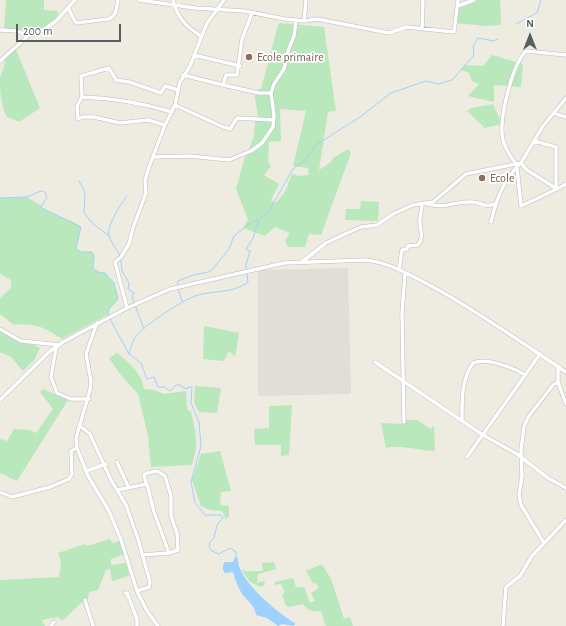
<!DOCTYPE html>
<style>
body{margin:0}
#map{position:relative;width:566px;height:626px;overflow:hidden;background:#eeebe0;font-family:"Alegreya Sans",sans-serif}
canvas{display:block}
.north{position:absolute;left:510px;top:16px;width:40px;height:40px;-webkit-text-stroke:3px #fff;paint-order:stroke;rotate:0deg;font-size:11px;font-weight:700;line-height:16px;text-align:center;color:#595d63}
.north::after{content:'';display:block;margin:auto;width:14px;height:18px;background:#595d63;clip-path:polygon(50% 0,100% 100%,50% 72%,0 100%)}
.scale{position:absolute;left:16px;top:24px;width:105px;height:18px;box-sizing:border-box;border:2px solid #595d63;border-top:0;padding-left:5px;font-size:12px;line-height:14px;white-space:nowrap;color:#595d63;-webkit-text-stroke:3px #fff;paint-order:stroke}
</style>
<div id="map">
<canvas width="566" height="626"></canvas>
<div class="north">N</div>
<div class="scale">200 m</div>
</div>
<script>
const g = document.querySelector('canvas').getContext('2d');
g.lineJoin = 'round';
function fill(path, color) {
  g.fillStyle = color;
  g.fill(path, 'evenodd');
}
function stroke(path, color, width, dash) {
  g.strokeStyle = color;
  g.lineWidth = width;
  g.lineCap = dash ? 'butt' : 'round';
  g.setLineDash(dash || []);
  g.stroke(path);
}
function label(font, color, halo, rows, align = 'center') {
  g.font = font + ' "Alegreya Sans",sans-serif';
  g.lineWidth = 3.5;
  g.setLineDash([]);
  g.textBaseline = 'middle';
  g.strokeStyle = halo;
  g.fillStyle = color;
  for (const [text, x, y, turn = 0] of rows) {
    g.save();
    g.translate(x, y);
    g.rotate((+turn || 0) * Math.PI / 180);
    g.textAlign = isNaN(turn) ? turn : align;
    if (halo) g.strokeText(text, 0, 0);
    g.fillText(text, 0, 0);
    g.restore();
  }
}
const industrial = new Path2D(`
 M348,268L351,393L349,394L259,396L258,394V270Z`);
const green = new Path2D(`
 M6,0H44V10L58,11L57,20C33,36 33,36 4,31Z
 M479,0H500L501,25L486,26L455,23L456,3Z
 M280,23L324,27L336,111L328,112L319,170L331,162L333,158L348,149L351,153L321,235L309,234L305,247H288L285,241L290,233L275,227L265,236L243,228L248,220L236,189L246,153L248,152L254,136L255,120L258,118L255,97L258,89H261L278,25ZM280,109L306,111L293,166L308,168L309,175L299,176L292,174L285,192L276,203L271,200L279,184L264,175L271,166L268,162L269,142L281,141Z
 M15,47L40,108L19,122L7,117C1,105 0,92 0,79C1,72 5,68 5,60Z
 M492,55L523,64L521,87L494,85V102L468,96L479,84L472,81L469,73L461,70L465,65L483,66Z
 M493,104L502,124L485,128L467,111L471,108Z
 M27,197L41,206L42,208C54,216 70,218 81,227L76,248L80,252H92L94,256L93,268L98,272L105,273L114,283L118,299L109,310L107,315L62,339C47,328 33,322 14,325L0,314V298L11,288V280L0,274V198Z
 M361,201L379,202L378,221L345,220L346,209H360Z
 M204,326L239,333L235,357L229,351L224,361L203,359Z
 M0,328L40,348L35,359L23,371L11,357L0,352Z
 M117,353C129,362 142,374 144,389L154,390L164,394L186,391L187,409L191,412C196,433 199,444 192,465L151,467L148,436L138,394L120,374L109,358Z
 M195,386L221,388L217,413L199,412L194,403Z
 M43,389L68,400L17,481L0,473V439L7,441L14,429L29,430L36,433L53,409L40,392Z
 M292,405L289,455L281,456V445H255L254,429L269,428V406Z
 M405,420H417L431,429L434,425L435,451C419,451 401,444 386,448L381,423L404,424Z
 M220,451L231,491L221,492L220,505L229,506V517L226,519L222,511L210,510L201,506L192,480L201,454Z
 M110,539L112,543L122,541L126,554L111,559V565L127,563L129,576L112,581L110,569L106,570L98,590L89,592L88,599L81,603L62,621L58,617L42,620L45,626H0V580L59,577L61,562L58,553L85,544L87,546Z
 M274,562L276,569L258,574L257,583L264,581L265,584L261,587L250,582L242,571L243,569L245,571H263L262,563Z
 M322,564L331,579L344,619L350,617L353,626H328L325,625L321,611C312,612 309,611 303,604L289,607L286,606L282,595L285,592L281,584L275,585V582L293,578L296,587H304L310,603L315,601L311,593L319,588L316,583L313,584L306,571Z`);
const water = new Path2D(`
 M235,557L238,558C236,579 279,614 295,623L294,626L282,624L278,626L267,618L256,615C255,605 247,601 242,594C238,587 235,580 233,572L225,573C222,569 222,566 225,562H233Z`);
const stream = new Path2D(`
 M516,24L537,13L541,0
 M79,181L85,192L84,213L93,224L108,235
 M0,198L27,197L41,191L45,192L47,198L41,206L42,208L81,227L76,248L80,252H92L94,256L93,268L98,272L105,273L114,283L118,299L109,309L108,316
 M120,256C117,249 111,243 109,236C106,227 121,203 127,196
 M121,259L122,271L129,283L128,289L134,293L132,296L134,303
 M246,270V265L250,251L246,249L253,238L259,220L269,211L293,169L304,161L316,145L360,117L391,93L426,81L438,84L452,80L474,55L473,46L478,38L494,41L498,39
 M177,286L178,281L193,275L208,272L212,270L229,249L234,236L253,221L258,220
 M178,289L182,301
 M135,305L144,329
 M110,319L129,354L141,363L147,379L154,377L158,387H164L170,391L176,385H180L186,389L190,387H192L191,403L199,422L201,446L191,482L195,503L205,515H221L223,518L217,525L214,538L210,542L209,547L212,551L219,554L230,548L236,552V559
 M129,354C131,347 133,339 138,334C146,324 182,301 195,296C212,290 233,294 248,282L247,273`);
const street = new Path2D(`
 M139,0L195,8L244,11L285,19L304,21L317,19L389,33L406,27L454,32L458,0
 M173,0C177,17 186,27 201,36
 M458,6L474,0
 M68,8L76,23L108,19C117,17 116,8 118,0
 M304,21L306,0
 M422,29L423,0
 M0,30L17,31L28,36
 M194,55L240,66
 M0,61L28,36L43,30L56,21L75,0
 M183,75L223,85L226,75H237L242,39L252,13
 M223,85L259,93H271
 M82,97C112,98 142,103 172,112
 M175,105L223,127L230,129L237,118L274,120
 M553,113L566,117
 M165,125L148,120L120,123L94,117H83L78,119L77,106L82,97L81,76L109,68L116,80L129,82L161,93L165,86L178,90
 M534,141L556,147V188
 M153,157L189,156L229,160L251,151L262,143L273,127L274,115L271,93L274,84L284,69L288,51L294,36L296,20
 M517,164C511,159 505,147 503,140C498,121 512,65 526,51L566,55
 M517,167L521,206L557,189
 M428,204C447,209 454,201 471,202C483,202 483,208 495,204
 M491,222C496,200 504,178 521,163L527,170L557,189L566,184
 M303,261L326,243L345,234L361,227L377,225L393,214L413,205L433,202L466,174L521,163L543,126L566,98
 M399,270L402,250L407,249L408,246L418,245C425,236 419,229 420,220C420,214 422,210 422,204
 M127,308L115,262L121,257L129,244L133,228L146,193L145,181L149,167L165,125L175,105L180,82L190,66L207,23L224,0
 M97,323L86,354L91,381L90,390L76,438L77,448L88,476L109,511L121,540L137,591L147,611L158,626
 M0,329L21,341L60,345
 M56,348L51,377L57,393L71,399H89
 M375,362L483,435L517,454L548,478L566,488
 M558,367V382L566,404
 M0,400L49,352L63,342L127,308L170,289L284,263L365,260C389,262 412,276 433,287C479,312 522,343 566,372
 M462,421C462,401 461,380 473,363C486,357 514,368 525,375
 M404,422L402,313L405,273
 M80,426L90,434L111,480L126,505L138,539L150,582L149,587L137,591
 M467,457L540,354
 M117,462L128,486
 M86,471L106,464
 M117,490L147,484L154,512L169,553
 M0,492L12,497L50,487L69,479L72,474L71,451L77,448
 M544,543L521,505L519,495L522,476L521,450L524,426L529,416L553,385L558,382
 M142,555L169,553L178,550L177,533L171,516V496L165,476L157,471L147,473L144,475L146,483
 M125,593H127L137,619V626
 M85,600L93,626
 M51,626L54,622
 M503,626L506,587L520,576L532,556L566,520`);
const markers = [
 [249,57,4,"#8d6e63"],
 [482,178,4,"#8d6e63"]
];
const educationNames = [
 ["Ecole primaire",257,57],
 ["Ecole",490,178]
];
fill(industrial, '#e1ded8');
fill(green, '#b9e8bc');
fill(water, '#9fd1ff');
stroke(stream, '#9fd1ff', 1);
stroke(street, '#b8bbc1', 4.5);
stroke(street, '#fff', 3.5);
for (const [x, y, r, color] of markers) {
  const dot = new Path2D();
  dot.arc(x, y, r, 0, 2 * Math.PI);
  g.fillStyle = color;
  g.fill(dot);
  stroke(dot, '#fff', 1.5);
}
label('12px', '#785e54', '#fff', educationNames, 'left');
</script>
